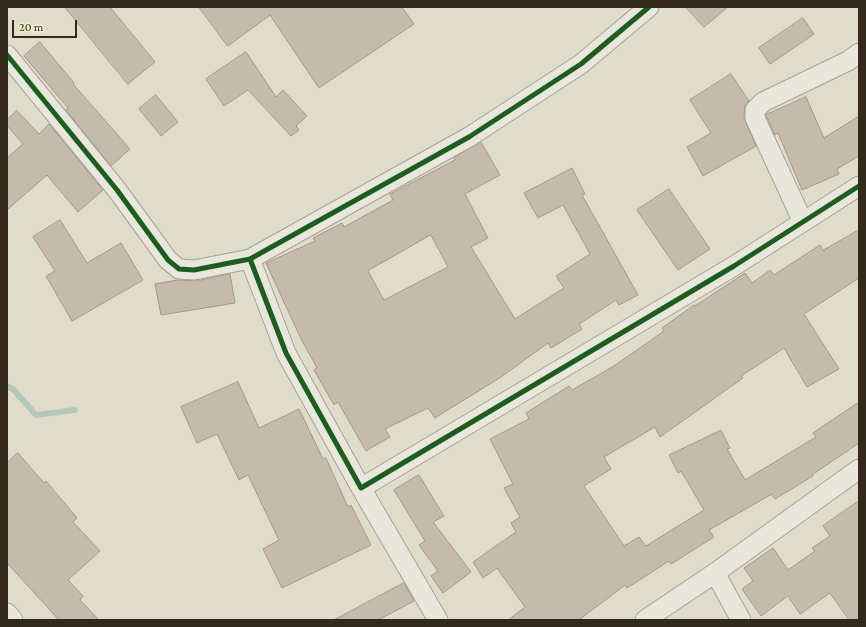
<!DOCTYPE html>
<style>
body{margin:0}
#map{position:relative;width:866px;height:627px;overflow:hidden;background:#e0dcca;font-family:"Crimson Pro",serif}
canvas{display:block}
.frame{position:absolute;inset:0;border:8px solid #332a1d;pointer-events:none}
.scale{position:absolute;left:12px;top:20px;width:65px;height:18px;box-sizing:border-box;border:2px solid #332a1d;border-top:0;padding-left:5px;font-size:12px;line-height:14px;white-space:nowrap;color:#332a1d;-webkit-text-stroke:3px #f2eccf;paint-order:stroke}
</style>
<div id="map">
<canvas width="866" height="627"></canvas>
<div class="frame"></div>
<div class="scale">20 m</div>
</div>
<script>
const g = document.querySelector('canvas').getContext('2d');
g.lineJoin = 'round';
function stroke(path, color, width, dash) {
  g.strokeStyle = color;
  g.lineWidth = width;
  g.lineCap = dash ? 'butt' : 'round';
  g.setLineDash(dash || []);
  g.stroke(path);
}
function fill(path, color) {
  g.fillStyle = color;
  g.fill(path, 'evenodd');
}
const stream = new Path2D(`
 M7,386L13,389L36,415L75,410`);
const building = new Path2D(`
 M65,7H110L155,62L128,84Z
 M199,7H402L414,24L319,88L270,15L228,46Z
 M686,7H728L704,27Z
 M803,18L814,34L770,64L759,48Z
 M40,42L74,83L73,84L130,149L111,166L66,110L68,108L24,56Z
 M246,52L276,97L283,90L307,116L296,126L299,130L291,136L248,90L224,106L206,79Z
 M731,74L749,101L745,106L744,118L756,146L703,176L687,147L711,133L690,100Z
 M156,95L178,122L161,136L139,109Z
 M806,97L824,138L859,116V156L837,169L839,174L802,190L778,133L775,135L766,115Z
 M17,111L39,134L49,124L103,190L78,212L47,175L7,210V158L23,144L7,126V120Z
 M481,142L500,175L465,194L488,238L471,247L515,319L564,288L556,276L590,254L563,205L538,218L524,193L572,168L585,194L582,195L638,295L619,305L616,300L579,324L582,329L551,348L548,343L501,377L435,418L428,408L385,429L390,437L366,451L338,402L334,405L314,370L317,368L301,339L266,263L315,241L313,238L342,223L344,227L393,200L390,194L455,160L454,158ZM431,235L448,267L384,300L368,271Z
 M669,189L710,249L678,270L637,210Z
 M60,220L87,263L121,243L143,280L72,321L46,276L55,271L33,237Z
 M859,230V278L804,314L839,369L807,387L784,348L741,376L743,378L660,437L655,427L604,457L611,469L584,486L624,546L639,537L646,546L704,510L681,471L678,473L669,455L721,430L730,448L727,449L745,480L816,437L813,433L859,402V443L812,475L813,476L775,499L772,494L709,530L714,537L671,564L669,561L627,588L625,585L579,620H508L525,607L497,568L483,578L473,562L516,532L511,523L520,517L504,488L513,484L490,439L529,419L526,413L569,386L572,390L614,366L664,331L662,328L694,305L695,306L745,273L752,283L770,270L774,275L820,245L823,250Z
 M230,274L235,303L161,315L155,284L177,280L196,281Z
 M238,382L259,428L299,409L323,459L326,458L348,507L351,505L371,545L282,588L263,549L279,540L248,475L239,480L217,434L197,443L181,407Z
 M18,453L44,483L46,481L77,518L73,522L100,551L68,580L83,596L80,600L99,620H59L7,563V463Z
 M419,475L444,516L433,522L471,572L443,593L431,576L438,571L419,545L425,541L394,490Z
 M859,501V620H849L830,593L800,614L788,596L761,616L742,589L753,581L744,568L773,548L788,570L815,551L812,548L830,536L823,526Z
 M404,583L414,601L378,620H334Z`);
const minor = new Path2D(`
 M7,55L117,190L168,260L179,269L194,270L250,259L469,137L581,64L649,7
 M803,222L755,118V110L763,102L848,61L859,53
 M250,259L286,353L361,488L734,266L859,186
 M361,488L438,620
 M715,573L741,620
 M7,613L13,620
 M645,620L715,573L859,469`);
const cycleway = new Path2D(`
 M7,55L117,190L168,260L179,269L194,270L250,259L469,137L581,64L649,7
 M250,259L286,353L361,488L734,266L859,186`);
stroke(stream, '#b5c6bd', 6);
fill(building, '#c4bbab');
stroke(building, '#a0988a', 1);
stroke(minor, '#a5a194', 21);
stroke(minor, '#e9e6db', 19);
stroke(cycleway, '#1b5e20', 5);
</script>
